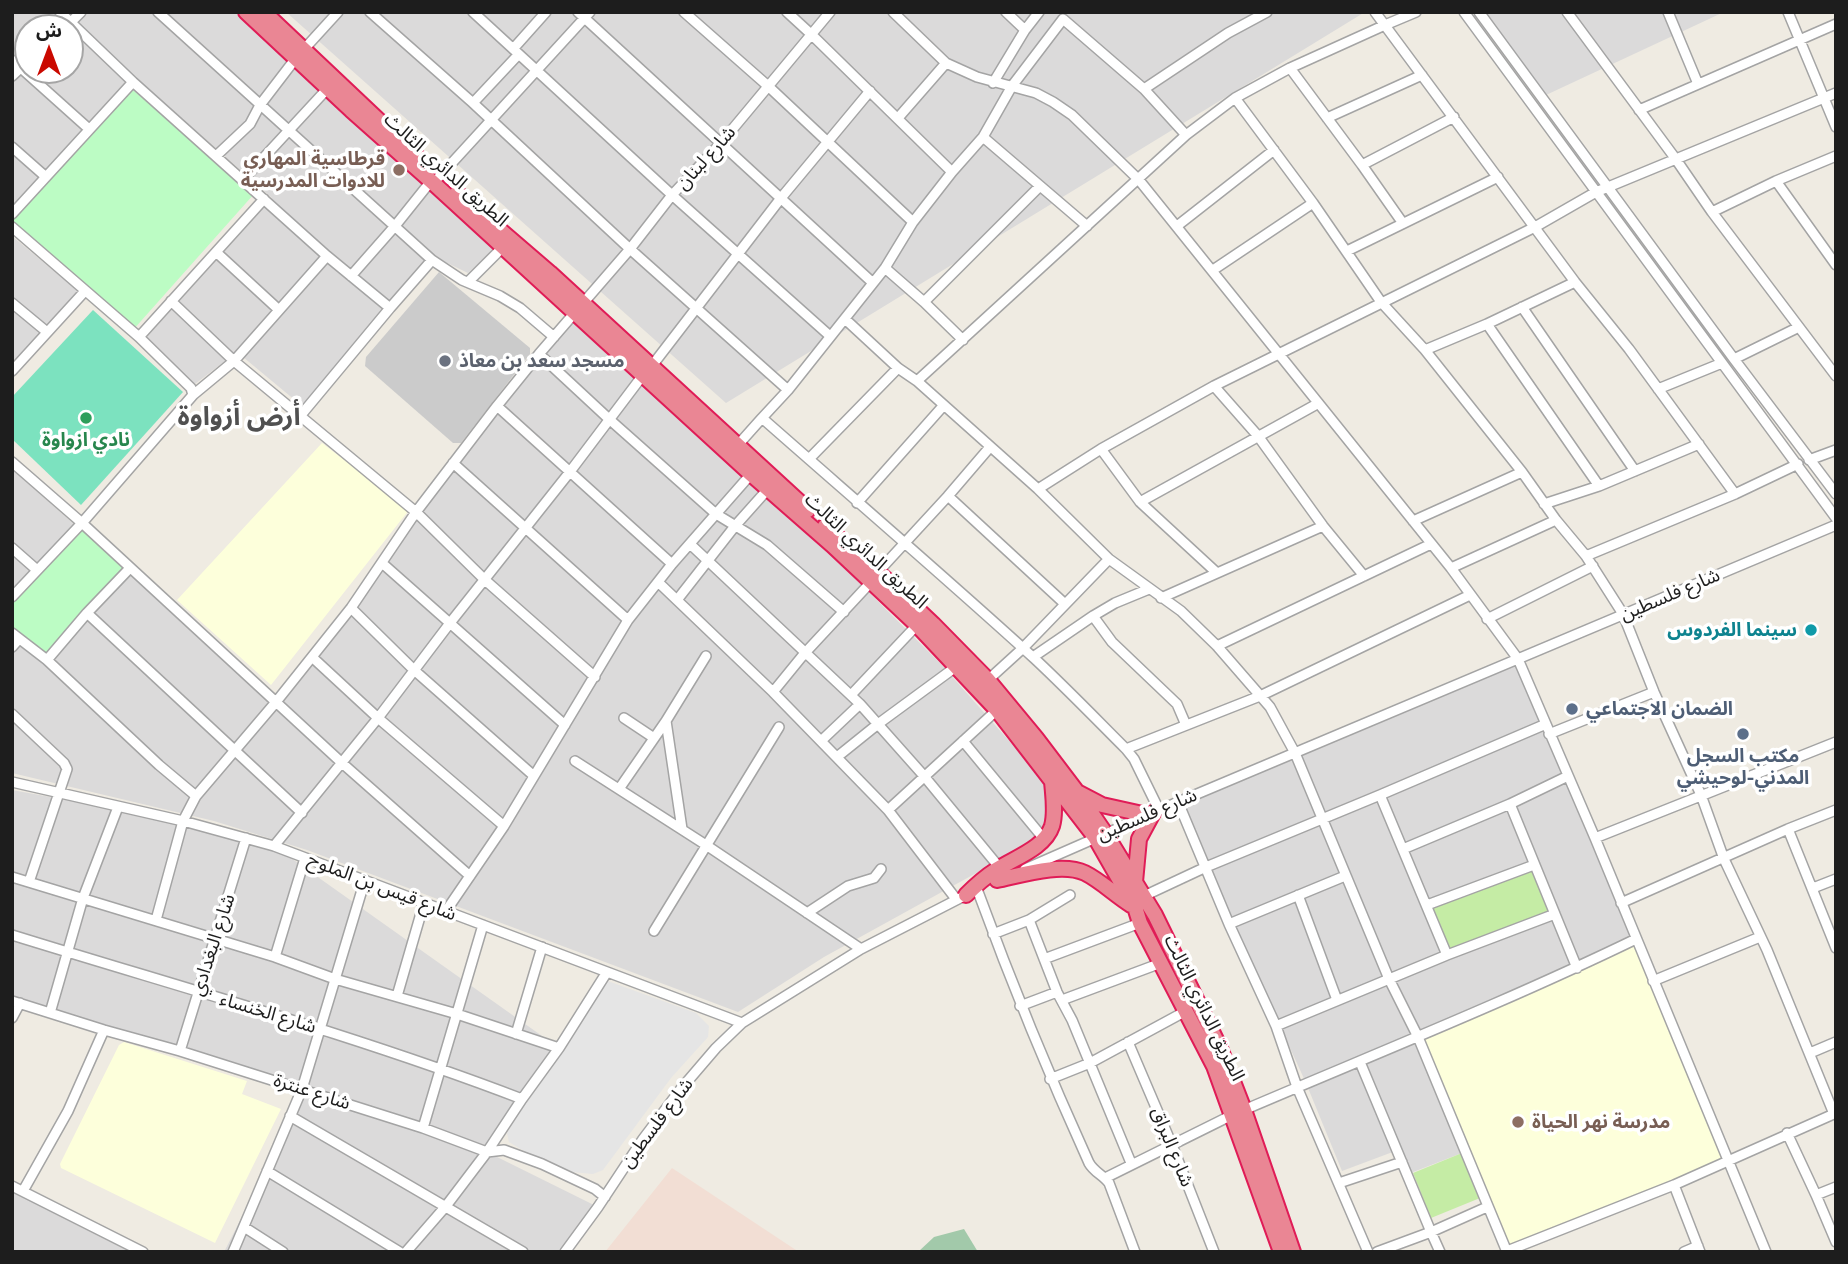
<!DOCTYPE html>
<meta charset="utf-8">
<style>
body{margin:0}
#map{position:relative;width:1848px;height:1264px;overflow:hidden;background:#efebe2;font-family:Raleway,"Noto Sans Arabic",sans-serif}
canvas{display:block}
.frame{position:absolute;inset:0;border:14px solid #1d1d1d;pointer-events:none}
.north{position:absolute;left:14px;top:14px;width:70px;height:70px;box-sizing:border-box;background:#fff;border:2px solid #a5a5a5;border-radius:50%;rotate:0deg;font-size:19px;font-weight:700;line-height:28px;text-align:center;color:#1d1d1d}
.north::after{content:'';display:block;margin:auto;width:24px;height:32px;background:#ca0900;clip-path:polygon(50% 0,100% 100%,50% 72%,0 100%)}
</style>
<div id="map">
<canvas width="1848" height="1264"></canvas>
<div class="frame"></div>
<div class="north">ش</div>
</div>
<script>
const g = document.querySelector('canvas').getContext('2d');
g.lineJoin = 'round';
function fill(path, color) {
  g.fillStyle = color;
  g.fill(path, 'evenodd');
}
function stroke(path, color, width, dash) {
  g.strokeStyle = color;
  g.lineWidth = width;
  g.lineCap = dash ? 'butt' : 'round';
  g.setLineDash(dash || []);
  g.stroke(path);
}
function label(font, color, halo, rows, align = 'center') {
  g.font = font + ' Raleway,"Noto Sans Arabic",sans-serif';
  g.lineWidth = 7;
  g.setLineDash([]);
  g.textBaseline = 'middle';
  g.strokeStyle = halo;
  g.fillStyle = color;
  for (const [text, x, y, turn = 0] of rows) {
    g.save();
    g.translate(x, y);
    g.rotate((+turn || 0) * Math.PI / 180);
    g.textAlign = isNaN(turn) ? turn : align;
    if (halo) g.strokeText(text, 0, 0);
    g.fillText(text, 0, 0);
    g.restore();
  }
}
const residential = new Path2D(`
 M12,12H235L497,247L468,273L437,258L302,406L237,352L195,384L146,338L272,198L135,77L12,206ZM28,28H70V70H28Z
 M286,12H1365L726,403Z
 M1485,12H1724L1546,95Z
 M12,236L78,291L12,363Z
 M575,315L750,474L940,663L1042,778L1048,800L1044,831L1018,850L824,957L738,1012L307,850L214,821L12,773V632L130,568L275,702L351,609L460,461Z
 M12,469L75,525L12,597Z
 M1518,659L1636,939L1462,1153L1408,1174L1398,1150L1342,1171L1306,1083L1178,802Z
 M12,790L183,821L274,846L559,1048L487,1152L598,1207L567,1252H224L278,1146L302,1089L12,1001Z
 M12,1186L142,1252H12Z`);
const education = new Path2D(`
 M322,443L409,510L271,685L177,600Z
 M1635,944L1725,1160L1508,1249L1421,1038Z
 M124,1042L247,1081L242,1094L281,1109L215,1243L61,1168L60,1164L119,1045Z`);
const religious = new Path2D(`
 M439,272L530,348V354L461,443H453L365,366L366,357Z`);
const military = new Path2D(`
 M672,1168L799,1252H605Z`);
const grass = new Path2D(`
 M1534,865L1555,914L1447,955L1427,905Z
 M1462,1153L1480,1198L1431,1218L1413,1173Z`);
const cemetery = new Path2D(`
 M964,1229L978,1252H918L934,1237Z`);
const park = new Path2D(`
 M133,90L254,194L133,330L12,223V219Z
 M82,523L130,568L47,660L12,633V597Z`);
const pitch = new Path2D(`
 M93,310L183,392L81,505L12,439V397Z`);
const parking = new Path2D(`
 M605,980L696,1013L709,1026L708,1037L671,1078L603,1170L593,1174L572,1172L527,1153L509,1142L507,1133L514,1120Z`);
const minor = new Path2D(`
 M60,12L133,82L327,256L390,308
 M158,12L432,260L462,280L500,296L520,308L554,337
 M370,12L473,103L630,249L788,390
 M473,12L672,195L830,336
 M578,12L873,283
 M684,12L768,86L913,222
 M787,12L812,35L952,172
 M893,12L946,63L977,77L1036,93L1053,102L1072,115L1139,180L1451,568L1518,659L1595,838L1766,1252
 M1375,12L1575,282L1629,349L1735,494
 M1464,12L1836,518
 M1479,12L1734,359L1836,494
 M1567,12L1675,158L1712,212L1836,376
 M1668,12L1698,84
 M1788,12L1836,127
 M65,28L81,12
 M1025,30L1039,12
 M513,49L546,12
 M12,60L89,129
 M1290,68L1362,165L1402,222
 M12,76L28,61
 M993,83L1025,30L1006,12
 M1144,89L1228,33L1267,12
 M1235,98L1313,203L1381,302L1425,350L1522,472L1556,520L1586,556L1623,614L1654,692L1701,795L1724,859L1767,950L1834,1114
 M473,103L518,55
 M1639,110L1836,24
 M898,118L946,63
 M1327,118L1422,75
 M983,137L1087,226
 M12,147L46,177
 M216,156L250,124L260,105L296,58L338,12
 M1362,165L1454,117
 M439,177L590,12
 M243,180L328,88
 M1776,181L1836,265
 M1712,212L1776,181L1836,156
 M12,214L133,82
 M1177,226L1274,150
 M12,227L139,337L191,388L193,395L82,523L12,597
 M1347,251L1498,177
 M216,252L279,310
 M885,268L924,302L963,340
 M1213,270L1313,203
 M351,276L395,226L431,181
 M468,282L503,247
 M171,301L234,361L416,512L485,580L595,677
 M924,302L1040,186
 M12,303L47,332
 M1522,307L1635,471
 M845,319L898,368L917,381L1038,489L1109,559L1181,611L1217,646L1270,707L1295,753L1389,979L1418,1037L1507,1252
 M1487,324L1599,486
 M139,337L264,199
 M1425,350L1487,324L1575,282
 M539,354L609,419L716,514L767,545L844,612
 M1734,359L1799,327
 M651,367L781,198L870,91
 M12,371L85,291
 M917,381L1186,135L1235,98L1290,68L1385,25L1416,12
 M1214,386L1258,436L1323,526L1364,576
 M1658,389L1722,363
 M193,395L234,361L327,256
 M497,406L672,564
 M301,415L390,308L432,260
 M737,446L762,418
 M1101,449L1140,502L1217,573
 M809,459L898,368
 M1809,460L1836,450
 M12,462L82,523L342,763L470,876
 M453,463L628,620
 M1038,489L1101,449L1214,386L1535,227L1596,192L1836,93
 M948,496L990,447
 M1140,502L1317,404
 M857,503L944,405
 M1544,504L1599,486L1699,444
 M1413,521L1522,472
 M690,544L860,704L924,776L999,867
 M12,548L37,570
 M1586,556L1735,494L1798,464
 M382,563L565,725
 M1451,568L1556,520
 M878,572L948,496L1065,604
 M658,582L773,692L888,810L956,899
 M1161,598L1323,526
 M677,600L735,526L768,489
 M351,608L414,670L534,776
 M87,613L302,813
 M1093,616L1115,603L1149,589
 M1487,619L1593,566
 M12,633L47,660L159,765L196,796
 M1217,646L1431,544
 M12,647L19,639
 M312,657L378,718L504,826
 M1033,657L1093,616L1112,642L1177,704L1186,725
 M47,660L87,613L130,568
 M988,680L1022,649L1109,559
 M773,692L804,654L871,582
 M851,695L917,625
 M12,714L64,763L67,769L29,882
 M624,718L654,738
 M666,721L682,829
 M1549,734L1654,692
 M821,741L860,704
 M963,741L1044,839
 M1126,749L1260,696L1470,595
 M837,757L878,724L957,666
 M575,761L706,845L861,949
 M12,782L183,821L274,846L742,1023
 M619,789L666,721L706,656
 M1380,795L1447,955
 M1178,802L1229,924L1276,1026L1297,1087L1368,1252
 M1510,804L1577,968
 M888,810L997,710
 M1159,810L1134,759L1126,749C1096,719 1066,688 1035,659C945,577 853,498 762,418L788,390L885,268L913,222L952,172L983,137L1012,86L1063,19L1144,89L1186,135
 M1788,829L1836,948
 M1595,838L1836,742
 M274,846L378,718L450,623L569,473L643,375
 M1403,849L1510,804L1568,776
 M1025,869L1178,802L1836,525
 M12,877L275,957L335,979L457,1014L559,1048
 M1813,888L1836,879
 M977,889C1011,982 1048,1073 1089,1163C1094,1172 1103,1175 1109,1183L1135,1252
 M1298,895L1337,1000
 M1144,896L1206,867L1380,795L1546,724
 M1621,903L1788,829L1836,810
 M1427,905L1534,865
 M446,911L504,826L628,620L672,564L751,474
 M807,913L848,886L874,878L881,869
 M156,920L183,821L196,796L276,702L351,608L416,512L497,406L539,354L630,249L672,195L721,143L830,12
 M1029,920L1070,895
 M1229,924L1345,876
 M654,931L779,727
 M993,934L1029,920L1057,992L1072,1020L1131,1163
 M12,935C183,988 355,1035 522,1099
 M275,957L305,858
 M1044,959L1140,923
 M1653,981L1760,937
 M397,996L424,903
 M1062,1000L1161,963
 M12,1001L104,1030L180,1051L423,1128L487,1152L504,1150L542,1164L595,1189L605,1197
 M1020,1006L1057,992
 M50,1013L83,898L118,807
 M12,1018L20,1003
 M1276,1026L1447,955L1555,914
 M516,1034L542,947
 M1128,1042L1172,1145L1214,1252
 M180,1051L246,838
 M1810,1053L1836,1042
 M1360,1062L1431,1232L1440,1252
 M1050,1079L1090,1063L1186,1011
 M1244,1110C1375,1054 1508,1001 1636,939
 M290,1116L523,1252
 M423,1128L483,925
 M1787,1133L1816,1195L1836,1242
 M267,1171L400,1252
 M1105,1178L1232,1115
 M1339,1183L1402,1162
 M1674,1185L1700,1252
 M12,1186L143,1252
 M23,1191L68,1111L104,1030
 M1816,1195L1836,1187
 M244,1227L283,1252
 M1507,1251L1674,1185L1836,1113
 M233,1252L302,1089L365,880
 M406,1252L446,1206L487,1152L522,1099L559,1048L607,972
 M565,1252L598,1207L643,1139L680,1090L716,1048L742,1023L861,949L968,894
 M1377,1252L1431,1232L1487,1207
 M1684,1252L1698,1246`);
const highway = new Path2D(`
 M246,12L351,110L431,181L751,474L832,545L917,625L997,710L1095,837L1135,907L1140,923L1214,1066L1281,1252
 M264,12L426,165
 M457,193L550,273L808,510
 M825,526L878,572L933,624L988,680L1036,738L1077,792L1105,833L1155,915L1220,1048L1244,1110L1293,1252
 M1079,793L1102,805L1147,815
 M997,880C1021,875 1062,862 1085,873C1101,881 1115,895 1131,905
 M1135,882L1139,839L1153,813
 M966,895C975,886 985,877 996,870C1014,858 1045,848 1052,826C1056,812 1053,795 1052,781`);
const markers = [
 [399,170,7,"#8d6e63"],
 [445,361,7,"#6b7280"],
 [86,418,7,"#2e9e5b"],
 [1811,630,7,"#0f9aa8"],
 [1572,709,7,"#5c6f8a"],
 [1743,734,7,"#5c6f8a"],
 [1518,1122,7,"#8d6e63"]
];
const streetNames = [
 ["شارع لبنان",706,158,-48],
 ["الطريق الدائري الثالث",446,170,42],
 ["الطريق الدائري الثالث",866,551,43],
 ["شارع فلسطين",1670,595,-23],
 ["شارع فلسطين",1147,815,-23],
 ["شارع قيس بن الملوح",382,887,21],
 ["شارع البغدادي",213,945,-72],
 ["الطريق الدائري الثالث",1204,1008,64],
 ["شارع الخنساء",268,1013,17],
 ["شارع عنترة",312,1092,18],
 ["شارع فلسطين",657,1123,-53],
 ["شارع البراق",1172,1147,68]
];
const educationNames = [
 ["قرطاسية المهاري",385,159],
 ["للادوات المدرسية",385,181],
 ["مدرسة نهر الحياة",1532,1122,"left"]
];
const worshipNames = [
 ["مسجد سعد بن معاذ",459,361]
];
const leisureNames = [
 ["نادي ازواوة",86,440]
];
const cultureNames = [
 ["سينما الفردوس",1797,630]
];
const serviceNames = [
 ["الضمان الاجتماعي",1586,709],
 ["مكتب السجل",1743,756,"center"],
 ["المدني-لوحيشي",1743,778,"center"]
];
const districtNames = [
 ["أرض أزواوة",239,417]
];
fill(residential, '#dbdada');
fill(education, '#fdffdb');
fill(religious, '#cbcbcb');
fill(military, '#f2ded4');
fill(grass, '#c5eca5');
fill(cemetery, '#a2c9aa');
fill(park, '#bcfcc4');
fill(pitch, '#7ce2bf');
fill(parking, '#e5e5e5');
stroke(minor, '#a4a4a4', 12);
stroke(highway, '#e01c57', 18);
stroke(minor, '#fff', 9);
stroke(highway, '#ea8694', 14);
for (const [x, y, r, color] of markers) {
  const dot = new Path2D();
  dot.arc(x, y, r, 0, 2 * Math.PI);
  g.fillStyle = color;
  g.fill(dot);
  stroke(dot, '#fff', 2.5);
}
label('19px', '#1d1d1d', '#fff', streetNames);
label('bold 19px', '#785e54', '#fff', educationNames, 'right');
label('bold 19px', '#5b616d', '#fff', worshipNames, 'left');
label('bold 19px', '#27864d', '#fff', leisureNames);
label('bold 19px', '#0d838f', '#fff', cultureNames, 'right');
label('bold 19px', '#4e5e75', '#fff', serviceNames, 'left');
label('bold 26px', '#505050', '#fff', districtNames);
</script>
